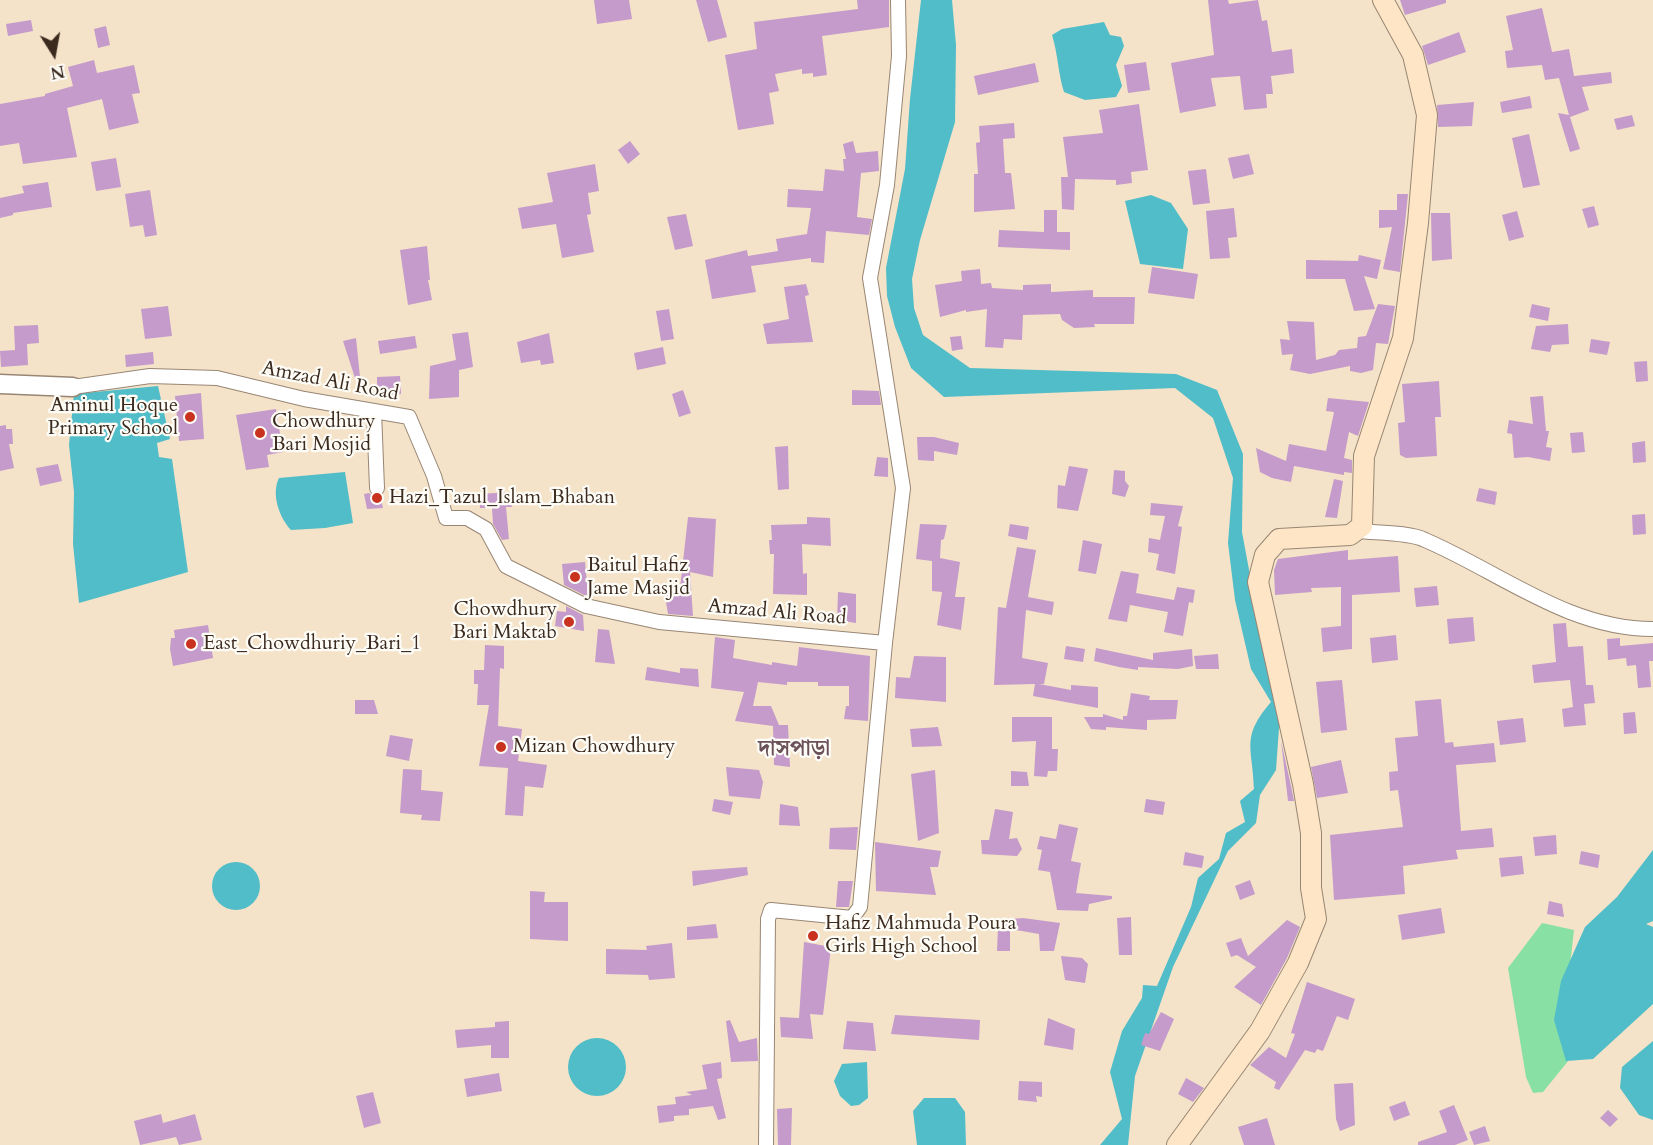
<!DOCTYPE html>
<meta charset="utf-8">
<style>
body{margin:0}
#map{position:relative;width:1653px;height:1145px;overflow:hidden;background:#f4e3c9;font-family:Cardo,serif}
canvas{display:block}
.north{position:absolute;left:24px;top:24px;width:60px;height:60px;-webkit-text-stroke:4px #fdfcf7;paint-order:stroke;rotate:169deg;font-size:16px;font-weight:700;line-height:24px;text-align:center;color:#3b2a1e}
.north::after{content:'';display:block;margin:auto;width:21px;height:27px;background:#3b2a1e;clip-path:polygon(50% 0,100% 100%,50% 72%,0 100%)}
</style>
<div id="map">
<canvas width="1653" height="1145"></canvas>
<div class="north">N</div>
</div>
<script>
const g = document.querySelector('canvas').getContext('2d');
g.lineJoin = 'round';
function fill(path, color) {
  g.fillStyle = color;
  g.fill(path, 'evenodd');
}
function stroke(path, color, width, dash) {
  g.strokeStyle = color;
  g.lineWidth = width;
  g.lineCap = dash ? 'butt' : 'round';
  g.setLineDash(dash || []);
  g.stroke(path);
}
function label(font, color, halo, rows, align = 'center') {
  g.font = font + ' Cardo,"Noto Serif Bengali",serif';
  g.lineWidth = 4.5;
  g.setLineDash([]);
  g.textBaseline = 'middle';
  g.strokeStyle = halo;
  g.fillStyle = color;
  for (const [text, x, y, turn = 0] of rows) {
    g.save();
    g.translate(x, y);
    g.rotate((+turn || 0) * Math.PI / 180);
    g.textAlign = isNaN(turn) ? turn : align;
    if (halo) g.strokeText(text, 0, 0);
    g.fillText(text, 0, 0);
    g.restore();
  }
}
const green = new Path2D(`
 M1542,923L1574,930L1569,974L1573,1055L1543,1092L1533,1093L1526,1077L1508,968Z`);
const water = new Path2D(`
 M921,0H952L956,45L955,122L920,240L912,279L914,308L923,335L970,368L1176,374L1217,390L1243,454L1242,532L1255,602L1281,700L1276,770L1260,795L1256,823L1228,851L1173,967L1135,1076L1128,1145H1100L1122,1119L1110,1072L1122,1031L1142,998L1143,985L1157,986L1191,907L1198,878L1219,859L1226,833L1245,822L1240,801L1254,789C1253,747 1240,738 1271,702L1251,669L1235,600L1228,543L1233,478L1213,418L1175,388L944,397L911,368L895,327L887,296L886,268L905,169L910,99Z
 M1104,22L1110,35L1121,37L1124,46L1116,65L1122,86L1116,97L1085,100L1064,92C1058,73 1058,54 1052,35L1062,29Z
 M1151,195L1171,203L1188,229L1183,269L1140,264L1125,201Z
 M158,386L170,439L157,443L159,457L172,459L188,572L79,603L73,544L74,492L69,445L74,394Z
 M345,472L353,523L325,528L291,530C279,517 271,494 279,478Z
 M1653,850V921L1646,924L1653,927V1004L1593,1059L1566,1061L1554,1020L1561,981L1585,927L1617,897Z
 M212 886a24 24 0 1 1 48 0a24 24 0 1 1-48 0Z
 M568 1067a29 29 0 1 1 58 0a29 29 0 1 1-58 0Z
 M1653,1041V1120L1639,1115L1620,1088L1622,1067Z
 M867,1062L868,1098L859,1105L851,1106L840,1096L834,1081L842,1064Z
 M924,1098H955L965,1112L966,1145H917L913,1111Z`);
const building = new Path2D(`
 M594,0H629L632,19L597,24Z
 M696,0H717L727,37L708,42Z
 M857,0H889V27L822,36L827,75L813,77V73L802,74V69L775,74L779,91L769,93L774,124L738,130L725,55L757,49L754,22L858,9Z
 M1208,0H1228L1229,4L1258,0L1262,21L1267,20L1272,52L1292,49L1294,73L1271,76L1273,94H1266L1267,108L1244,110L1240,76L1211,78L1216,106L1180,113L1171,63L1214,55Z
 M1400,0H1446V3L1405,15Z
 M1542,8L1552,52L1569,49L1574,76L1611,72L1612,83L1582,87L1589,110L1570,117L1580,149L1570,152L1558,113L1569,115L1559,78L1545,80L1542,65L1507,68L1505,51L1513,50L1506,16Z
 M31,20L33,31L8,36L6,24Z
 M106,26L110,45L98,48L94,29Z
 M1459,32L1466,52L1428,65L1422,46Z
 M94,60L97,73L134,65L140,93L132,94L139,123L109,130L102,99L67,108L77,157L23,164L19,143L0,146V104L45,96V94L73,86L68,67Z
 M1146,62L1150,90L1128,93L1124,65Z
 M1035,63L1039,82L978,95L974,76Z
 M1530,96L1532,108L1502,113L1500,102Z
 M1474,102L1472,126L1438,127L1437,105Z
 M1139,104L1148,170L1131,172L1132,183L1116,185V180L1075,179L1074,210L1062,209L1061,177H1068L1063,137L1103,133L1099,110Z
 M1632,115L1635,126L1617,130L1614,119Z
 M1014,123L1015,138L1003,139L1005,173H1011L1015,209L974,212V174H978L976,143L980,142L979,126Z
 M1529,134L1540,185L1523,188L1512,138Z
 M630,141L640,154L628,164L618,150Z
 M853,141L856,153L878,151L879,171L861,173L857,217L872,219L869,235L826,231L824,263L811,262V258L751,266L756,292L712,299L705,260L747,250L748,256L778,251L776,239L807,234L811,208L787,207L788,189L823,191L825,169L844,171L843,159H846L843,144Z
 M1249,154L1254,174L1233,179L1228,158Z
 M116,158L121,187L96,191L91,162Z
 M595,164L599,191L588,193L591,214L587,215L594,252L562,258L556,224L522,229L518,208L553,202L547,173Z
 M1206,169L1210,203L1193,205L1188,171Z
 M48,182L52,207L13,213V215L0,218V198L24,193L22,186Z
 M150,190L157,235L145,237L143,225L130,227L125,194Z
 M1397,194H1408L1400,272L1383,269L1392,227L1379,228V210H1397Z
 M1594,206L1599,225L1588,228L1582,209Z
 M1234,208L1237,237L1228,238L1230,258L1210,259L1206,211Z
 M1044,210H1057V232H1070V250L998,247L999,230L1044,232Z
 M1517,211L1524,237L1509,241L1502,215Z
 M1431,213H1450L1452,259L1432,261Z
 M686,214L693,246L675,250L667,217Z
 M427,246L430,280H428L432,300L408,305L400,250Z
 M1359,255L1381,260L1377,279L1364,276L1375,309L1354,311L1345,279H1306V260L1358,261Z
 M1152,267L1198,274L1194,299L1148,293Z
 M980,269L981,284L991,283L992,288L1023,290V285L1051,284V292L1093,290V297H1135L1134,324H1094L1095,327L1074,328L1062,320L1060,314L1023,315L1022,340L1004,339L1003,348L985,347L987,309L966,312V310L940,317L935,285L962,281L961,271Z
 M806,284L809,295L805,296L813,342L767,344L763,324L789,319L784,287Z
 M1378,304L1395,306L1388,344L1376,343L1373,370L1361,373L1350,371V366L1310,374L1290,370L1293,354L1282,355L1280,339L1290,340L1287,321L1314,322L1316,360L1335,355L1339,350L1357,348L1358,337L1366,336Z
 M1532,304L1550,308L1548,321L1529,317Z
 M168,306L172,336L145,339L141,309Z
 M669,309L674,339L661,341L656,311Z
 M1568,324L1569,344L1552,345L1550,352L1531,349L1536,326Z
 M38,325L39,343L27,344L28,365L1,367L0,351L15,350L14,326Z
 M468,332L473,367L459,370V397L429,399L430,366L456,360L452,334Z
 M549,333L554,363L541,365L540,360L521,363L517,342Z
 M415,336L417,348L380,354L378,341Z
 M961,336L963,349L952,351L950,337Z
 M356,338L360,377L355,378L343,341Z
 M1591,339L1610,342L1607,355L1589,352Z
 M663,347L666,364L637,370L634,353Z
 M153,352L154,364L126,367L125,355Z
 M1647,361L1648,381L1636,382L1634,362Z
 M400,376L401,394L377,395V377Z
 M1439,381L1441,417H1435L1437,456L1406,458L1400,455L1398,423L1405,422L1402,384Z
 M683,390L691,413L679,417L672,394Z
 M852,390L879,391L881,405H852Z
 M201,393L204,439L179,441L175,396Z
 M1543,396L1546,431H1549L1546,447L1552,448L1550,461L1528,457L1514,458L1512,434L1507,433L1509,420L1533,424L1530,397Z
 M1328,398L1369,402L1358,436L1349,432L1344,458L1352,460V473L1344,472V475L1294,466L1291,482L1272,478L1260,472L1256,448L1286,461L1289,444L1326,451L1334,412L1326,411Z
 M276,409L283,452L267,455L269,467L246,470L236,415Z
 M6,425V429H12L13,444H9L14,468L0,471V426Z
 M1583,432L1585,452L1572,453L1570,433Z
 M917,437H934L959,443L957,455L934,451V461L918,460Z
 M1645,441L1646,462L1633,463L1632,443Z
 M788,446L789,489L778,490L775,447Z
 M877,457L888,458V477L874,476Z
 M58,464L62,481L40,486L36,468Z
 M1069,466L1088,469L1078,511L1057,508L1058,485L1065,486Z
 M1114,470L1125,471V481L1129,486L1125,497L1112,494Z
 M1334,479L1343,481L1337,518L1325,517Z
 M1479,488L1497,492L1495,505L1476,501Z
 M511,492L512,507H506L509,539L502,540L493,524L492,508H480L479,494Z
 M369,493L373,496H380L383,508L367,509L364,494Z
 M1151,503L1183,506L1178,526L1182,527L1175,574L1156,570L1159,554L1148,552L1149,538L1160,540L1165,516L1150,515Z
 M1645,514L1646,534L1633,535L1632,515Z
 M688,517L716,519L713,577L690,572L693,616L668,614L663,584L680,588Z
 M807,517L830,518L831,546L802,544L803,574L807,573V595L773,594L774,554H770L769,540H772L771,525L807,524Z
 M920,524L947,525L944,539L941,540L940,558L960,562L955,597H965L961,630L937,625L942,592L932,591V561L916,559Z
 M1010,524L1029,527L1027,540L1008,536Z
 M1083,540L1102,544L1096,574L1078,571Z
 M1017,547L1036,550L1028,597L1054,602L1052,615L1026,610L1022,658L1048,663L1044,684H1039L1071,690V685L1098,687V708L1033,696L1035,684L994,685L998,607L1006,608Z
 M1348,550V560L1398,556L1400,592L1352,595V649L1323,652L1321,628L1341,626V587L1311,588L1312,592L1275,595L1274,570L1278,559Z
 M585,562L588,595H584L564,585L562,564Z
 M1121,571L1139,574L1136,593L1174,600L1177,587L1195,590L1193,603L1189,602L1183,636L1164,632L1168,612L1130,605L1127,622L1108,619Z
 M1437,586L1439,605L1416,607L1414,588Z
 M838,592L856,594V623L837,620Z
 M566,606L583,615L584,631L555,626L557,611L566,612Z
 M1473,617L1475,641L1449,644L1447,619Z
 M1566,623L1568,647L1583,646L1586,685H1593L1595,703L1584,704L1586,725L1564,727L1562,709L1573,707L1570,680L1534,683L1532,665L1556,662L1553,624Z
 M208,625L213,658L173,666L170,649L171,638H175L174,630Z
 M598,629L609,630L615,664L595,662Z
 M1396,635L1398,660L1372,663L1370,638Z
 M715,637L735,640L733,658L772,665V662L797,666L799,647L870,656L868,721L844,719L846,706H849V686H818V682H787V685L758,682L753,706H771L779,725H788L790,767L774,765L773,726L735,721L744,692L711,688Z
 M1620,638V646L1653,643V661H1649L1651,687L1638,688L1636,665L1627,666L1626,658L1608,660L1607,639Z
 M485,645L504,646V669L500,668L498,726L522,729L518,761L547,765L543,788L525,786L523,816L505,815L508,768L479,766L489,705H477L478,684H474V670H484Z
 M1066,646L1085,649L1083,662L1064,659Z
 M1096,648L1153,660V653L1192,649L1193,666L1178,669L1138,667V670L1119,667L1094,661Z
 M1218,654L1219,669H1196L1194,656Z
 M914,656L946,657V702L895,698L896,677L910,678Z
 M647,667L680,673V668L698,669L699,687L645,680Z
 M1342,680L1347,730L1321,733L1316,682Z
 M1131,693L1150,696L1149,700H1178L1176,719L1147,720V730L1106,727V730L1091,729L1084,717H1103V714L1123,720V716H1127Z
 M1441,699L1445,743L1453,742L1454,747L1494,743L1496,762L1456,765L1461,831L1492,828L1494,847L1456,850L1458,859L1403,866L1405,894L1334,900L1330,835L1403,827L1398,790L1390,791L1389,772L1398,771L1395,738L1418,736L1415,701Z
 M355,700H374L378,714H355Z
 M1635,712L1637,733L1624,734L1623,713Z
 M1012,717H1052V749H1058L1057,771H1048L1047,777L1034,776L1036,741L1012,742Z
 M1523,718L1526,742L1500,745L1497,721Z
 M938,727L942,746L912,747L910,729Z
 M390,735L413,739L409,761L386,756Z
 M1281,741L1291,786L1294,801H1288Z
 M1341,760L1348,793L1317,798L1311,767Z
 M726,767L759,770L763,782L760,799L729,796Z
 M403,769L422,770L421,790L443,792L440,821L421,820L422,815L400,813Z
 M935,770L939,833L918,841L911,774Z
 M1011,771L1027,772L1029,786H1011Z
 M714,799L733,802L730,815L712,811Z
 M1146,799L1165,802L1163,815L1144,812Z
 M780,804L798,807L800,826L779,825Z
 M995,809L1013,812L1009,839L1017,838L1022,849L1017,856L982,854L981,840H989Z
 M1059,824L1078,828L1071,861L1081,863L1076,893L1112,896V899L1089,904L1088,911L1057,910L1050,872L1038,870L1042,850L1037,849L1040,836L1056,839Z
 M858,827L856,850L829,849L830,828Z
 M1556,835L1557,854L1535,856L1533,837Z
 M875,842L941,851L938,867H930L936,895L876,891Z
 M1581,851L1600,855L1598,868L1579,864Z
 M1185,852L1204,856L1202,868L1183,865Z
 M1522,856L1524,874L1501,877L1499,858Z
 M747,867L748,875L693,886L692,871Z
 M1250,880L1255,894L1240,900L1235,886Z
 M838,881H853L849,907H836Z
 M530,891L545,892L544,902H568V941L530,939Z
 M1549,901L1562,904L1564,917L1547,914Z
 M1441,908L1445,933L1402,940L1398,915Z
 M1131,917L1132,955H1119L1117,918Z
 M1023,918L1060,923L1054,951H1040L1039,934L1010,929V951H997L998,927L986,925L987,921Z
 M1287,920L1300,927L1287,958L1261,1005L1234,987L1256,967L1237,955L1231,957L1226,943L1241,938L1248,956Z
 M716,924L718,938L687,940V927Z
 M804,942L831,947L823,1015L810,1014L813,1039L781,1037L780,1017L799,1018Z
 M672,943L675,978L649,980L648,975L606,974V949L647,950L646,946Z
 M1061,956L1082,958L1088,964L1085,983L1065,980Z
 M1307,982L1355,999L1348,1020L1337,1016L1323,1051L1317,1049L1315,1053L1305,1050L1279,1090L1274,1088L1276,1082L1250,1065L1269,1047L1286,1058L1295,1034L1291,1033Z
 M1161,1012L1174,1019L1160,1051L1141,1045L1145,1033L1149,1034Z
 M895,1015L980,1020L979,1040L891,1034Z
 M1048,1018L1075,1029L1073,1050L1044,1045Z
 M730,1020L739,1042L757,1038L758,1061L731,1062L726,1021Z
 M509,1021V1058H491V1045L457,1048L455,1030L495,1027V1022Z
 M847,1021L873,1023L876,1051L843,1049Z
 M721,1062L722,1078L717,1079L726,1118L718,1120L713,1106L689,1109V1115L674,1116V1121L659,1123L657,1106L676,1104L675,1097L692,1095L686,1092L707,1089L702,1065Z
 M499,1073L502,1091L467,1097L464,1079Z
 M1186,1078L1204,1088L1193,1102L1178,1094Z
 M1019,1081L1042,1082V1097L1036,1096L1037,1102L1018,1100Z
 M1353,1083L1355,1125L1340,1131L1336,1119L1334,1084Z
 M373,1092L381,1123L364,1128L356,1096Z
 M1405,1101L1410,1115L1394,1121L1389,1107Z
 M1454,1105L1468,1140L1455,1145H1418V1142L1447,1132L1439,1111Z
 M792,1108L791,1145H778L777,1109Z
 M1608,1110L1618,1119L1610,1127L1600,1118Z
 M161,1114L163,1123L195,1114L202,1140L179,1145L176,1137L140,1145L134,1121Z
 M1267,1118L1275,1145H1244L1238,1127Z
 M1485,1126L1490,1141L1474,1145L1469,1132Z`);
const minor = new Path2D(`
 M73,387L150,376L217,378L304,399L409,417L434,476L446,518H467L486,529L506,566L586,606L659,622L885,643L860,907L852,918L771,910L768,919L766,1145
 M374,411L377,488
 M1358,531C1376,533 1409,532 1425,540C1500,572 1568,629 1653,629
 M885,643L903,488L870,278L887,185L899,56L898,0`);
const tertiary = new Path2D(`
 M0,384L73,387`);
const secondary = new Path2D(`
 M1177,1145L1260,1031L1298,963L1316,919L1311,888V833L1303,784L1258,582L1265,555L1279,539L1350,535L1362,526L1364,456L1403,338L1418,223L1427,115L1413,55L1383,0`);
const markers = [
 [190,417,6,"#c8321e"],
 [260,433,6,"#c8321e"],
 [377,498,6,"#c8321e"],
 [575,577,6,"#c8321e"],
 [569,622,6,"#c8321e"],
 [191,644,6,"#c8321e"],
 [501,747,6,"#c8321e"],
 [813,936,6,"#c8321e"]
];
const streetNames = [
 ["Amzad Ali Road",330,382,11],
 ["Amzad Ali Road",777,613,5]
];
const poiNames = [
 ["Aminul Hoque",178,406,"right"],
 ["Primary School",178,429,"right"],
 ["Chowdhury",272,422],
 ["Bari Mosjid",272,445],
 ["Hazi_Tazul_Islam_Bhaban",389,498],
 ["Baitul Hafiz",587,566],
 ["Jame Masjid",587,589],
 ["Chowdhury",557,610,"right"],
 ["Bari Maktab",557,633,"right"],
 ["East_Chowdhuriy_Bari_1",203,644],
 ["Mizan Chowdhury",513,747],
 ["Hafiz Mahmuda Poura",825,924],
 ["Girls High School",825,947]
];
const quarterNames = [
 ["দাসপাড়া",794,750]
];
fill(green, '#88e0a5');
fill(water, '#50bdc8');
fill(building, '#c49bca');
stroke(minor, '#988674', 16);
stroke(tertiary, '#988674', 21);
stroke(secondary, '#988674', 22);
stroke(minor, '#fff', 14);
stroke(tertiary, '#fff', 18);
stroke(secondary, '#fde5c5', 20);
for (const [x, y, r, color] of markers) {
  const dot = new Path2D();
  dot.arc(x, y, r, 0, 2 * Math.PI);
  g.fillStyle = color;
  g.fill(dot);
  stroke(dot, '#fdfcf7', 2);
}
label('20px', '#3b2a1e', '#fdfcf7', streetNames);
label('20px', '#3b2a1e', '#fdfcf7', poiNames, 'left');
label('bold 22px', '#6b525a', '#fdfcf7', quarterNames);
</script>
